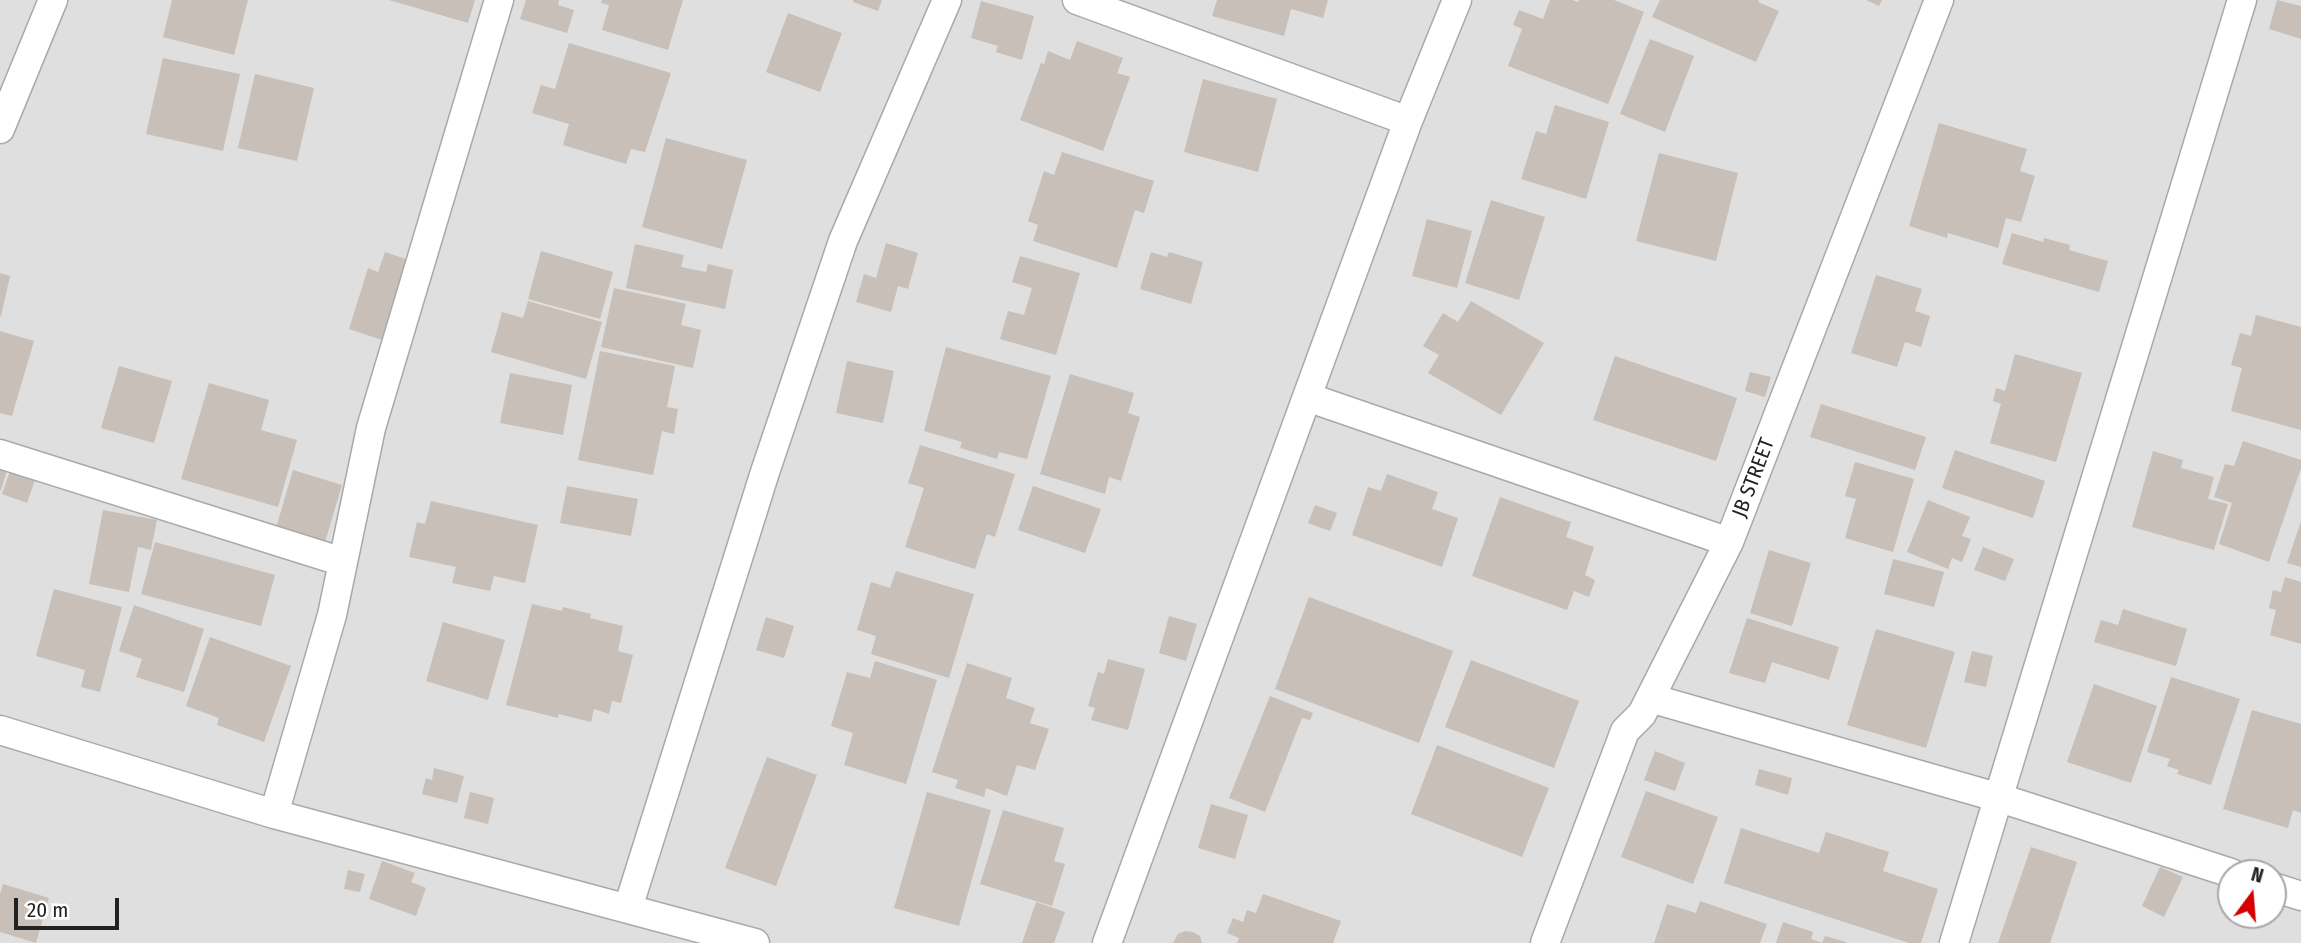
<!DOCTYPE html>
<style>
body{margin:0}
#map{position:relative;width:2301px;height:943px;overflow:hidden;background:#f2efe9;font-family:"Fira Sans Condensed",sans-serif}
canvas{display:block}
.north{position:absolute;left:2217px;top:859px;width:70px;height:70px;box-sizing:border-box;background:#fff;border:2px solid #a7a7a7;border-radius:50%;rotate:16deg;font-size:19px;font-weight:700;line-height:28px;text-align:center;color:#222}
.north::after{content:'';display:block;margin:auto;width:24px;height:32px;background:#d40000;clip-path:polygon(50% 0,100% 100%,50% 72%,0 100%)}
.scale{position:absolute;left:14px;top:898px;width:105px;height:32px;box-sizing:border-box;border:4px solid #222;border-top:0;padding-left:9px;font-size:21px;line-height:24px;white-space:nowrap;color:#222;-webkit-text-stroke:5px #fff;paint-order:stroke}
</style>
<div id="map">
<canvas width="2301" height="943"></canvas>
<div class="north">N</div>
<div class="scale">20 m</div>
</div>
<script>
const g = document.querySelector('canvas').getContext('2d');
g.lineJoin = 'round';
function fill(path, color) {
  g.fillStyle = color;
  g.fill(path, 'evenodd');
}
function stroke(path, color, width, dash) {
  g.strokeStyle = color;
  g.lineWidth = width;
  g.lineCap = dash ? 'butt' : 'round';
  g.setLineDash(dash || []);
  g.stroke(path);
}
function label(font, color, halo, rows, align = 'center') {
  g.font = font + ' "Fira Sans Condensed",sans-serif';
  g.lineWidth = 6;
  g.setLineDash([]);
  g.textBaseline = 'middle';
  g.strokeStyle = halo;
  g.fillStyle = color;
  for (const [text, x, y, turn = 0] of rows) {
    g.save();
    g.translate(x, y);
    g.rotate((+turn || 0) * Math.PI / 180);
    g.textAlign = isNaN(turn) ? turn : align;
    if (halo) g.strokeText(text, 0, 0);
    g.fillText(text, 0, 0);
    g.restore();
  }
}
const residential = new Path2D(`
 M0,0H2301V943H0ZM2231,873H2273V915H2231Z`);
const building = new Path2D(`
 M172,0H248L234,55L163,37Z
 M389,0H475L468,23Z
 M526,0H559L558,5L574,10L567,33L520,19Z
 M602,0H683L668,50L602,30L609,5L601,3Z
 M853,0H882L878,11L853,2Z
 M1217,0H1328L1323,18L1291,9L1284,36L1212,16Z
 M1550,0H1572L1578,2L1579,0H1614L1644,12L1608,104L1508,66L1522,29L1513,25L1519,10L1543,19Z
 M1660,0H1759L1758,2L1779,11L1756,62L1652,17Z
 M1866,0H1882L1879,6Z
 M2277,0L2301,6V39L2269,29Z
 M981,1L1034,16L1022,60L996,52L998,46L971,38Z
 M788,13L842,33L820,92L766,72Z
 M1650,39L1694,56L1665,132L1620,114Z
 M1077,41L1123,58L1117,73L1130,77L1103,151L1020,120L1041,63L1044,64L1048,51L1070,60Z
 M569,43L671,73L645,152L631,149L626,164L563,145L569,124L532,113L541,85L555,89Z
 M163,58L240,74L223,151L146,134Z
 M255,74L314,88L297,161L238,148Z
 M1203,79L1277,99L1258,172L1184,152Z
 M1555,105L1609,122L1586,199L1521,179L1536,131L1546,134Z
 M1939,123L2027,149L2020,171L2035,176L2021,222L2006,218L1998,248L1948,233L1947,238L1909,226Z
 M666,138L747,160L722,249L642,227Z
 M1062,152L1154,181L1144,213L1135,210L1117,268L1033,241L1038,225L1028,221L1044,171L1054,175Z
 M1659,153L1738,173L1716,261L1636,241Z
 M1491,200L1545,217L1519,300L1465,283Z
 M1427,219L1472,231L1457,288L1412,276Z
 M2012,233L2043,242L2044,238L2070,245L2069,250L2108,261L2099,292L2002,264Z
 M886,243L918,253L908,289L898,286L891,312L856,302L864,274L876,278Z
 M635,244L684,255L681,267L706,272L708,264L733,270L725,309L626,288Z
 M541,251L613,272L600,319L528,299Z
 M385,252L409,260L382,340L349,329L368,268L378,272Z
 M1151,252L1167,257L1169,252L1203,262L1191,304L1140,289Z
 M1020,256L1080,273L1056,355L1000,339L1008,311L1024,315L1032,288L1012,282Z
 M0,273L10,276L1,316H0Z
 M1876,275L1922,289L1915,311L1930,316L1921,347L1905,342L1897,367L1851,353Z
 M614,288L686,304L681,325L701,330L693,368L601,347Z
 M528,301L602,322L586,379L491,352L502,312L523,318Z
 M1471,301L1544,343L1501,415L1428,373L1439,355L1423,346L1443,313L1458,322Z
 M2256,315L2301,327V430L2231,411L2242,368L2231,365L2240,333L2251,336Z
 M0,331L34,341L12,416L0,413Z
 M946,347L1051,376L1027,459L999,452L997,459L960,448L962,442L924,431Z
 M600,351L675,366L667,407L678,409L674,434L662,431L653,475L578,460Z
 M2015,354L2082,373L2056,462L1990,443L2001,404L1993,401L1996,388L2005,391Z
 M1615,356L1737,398L1716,461L1593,420Z
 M847,361L894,371L883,423L836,413Z
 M119,366L172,381L154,443L101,428Z
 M1750,372L1771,377L1765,397L1745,391Z
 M510,373L572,385L563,435L500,423Z
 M1070,374L1134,393L1128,413L1140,417L1121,481L1109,477L1105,494L1040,474Z
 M209,383L269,400L261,430L297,440L278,507L181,479Z
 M1821,404L1926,437L1915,470L1810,437Z
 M2243,441L2301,460V468L2269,562L2219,544L2232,503L2214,497L2225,464L2234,466Z
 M920,445L1015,474L995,537L987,534L975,569L905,547L924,488L908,483Z
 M1955,450L2045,481L2033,518L1942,488Z
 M2153,451L2183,460L2181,468L2214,477L2208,499L2228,504L2214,550L2132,527Z
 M1855,462L1914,479L1893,552L1845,538L1856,499L1845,496Z
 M0,464L8,467L1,490H0Z
 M293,470L342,485L325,542L276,528Z
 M10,471L35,480L27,503L2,494Z
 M1387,474L1438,492L1432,509L1458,518L1442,567L1352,535L1368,487L1381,491Z
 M567,486L638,499L631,536L560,523Z
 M1033,486L1101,509L1085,553L1018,530Z
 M1500,497L1571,522L1566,537L1594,547L1585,575L1595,580L1589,597L1574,591L1567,610L1472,576Z
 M1928,500L1970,517L1962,536L1971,539L1962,562L1952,558L1948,569L1907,552Z
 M431,501L538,525L525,583L494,576L490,591L452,583L456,567L409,557L417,522L425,524Z
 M1315,505L1337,513L1330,531L1308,523Z
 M103,510L157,520L151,550L138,547L129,592L89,584Z
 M2301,521V567L2287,563Z
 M155,542L275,575L261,626L141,594Z
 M1983,547L2014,559L2005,581L1974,570Z
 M1769,550L1811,563L1792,626L1750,613Z
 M1893,559L1944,572L1934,607L1884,594Z
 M896,571L974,594L949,678L871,654L876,636L857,630L871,582L890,588Z
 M2285,577L2301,582V644L2270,635L2276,610L2269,608L2273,590L2281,592Z
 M54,589L122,607L100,692L81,687L85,670L36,656Z
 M1309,597L1453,651L1419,743L1275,689Z
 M532,604L562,611L563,607L591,614L590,618L623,626L618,651L633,655L621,703L612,701L609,714L594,709L591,722L559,714L558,718L506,705Z
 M134,605L204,629L184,692L136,677L142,659L119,651Z
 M2123,609L2187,629L2176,666L2094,642L2101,620L2118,625Z
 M1169,616L1197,624L1186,661L1159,653Z
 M766,617L794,626L784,658L756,650Z
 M1747,618L1839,647L1829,680L1772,662L1765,683L1729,673Z
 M443,622L505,640L488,700L426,681Z
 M1876,629L1955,652L1926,748L1847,725Z
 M210,637L291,666L264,742L217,725L219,718L186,706Z
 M1972,651L1993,656L1986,687L1964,682Z
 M1108,659L1145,669L1128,730L1091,720L1095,708L1088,706L1098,672L1104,674Z
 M1471,660L1579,701L1554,768L1445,727Z
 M875,661L937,680L906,784L844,765L853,733L831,726L847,672L870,678Z
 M967,663L1012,678L1006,698L1035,708L1030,723L1049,729L1035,770L1017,765L1007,796L986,788L984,797L955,788L958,780L932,772Z
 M2171,677L2240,699L2211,785L2177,774L2179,770L2167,766L2170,759L2147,752Z
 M2094,684L2157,706L2131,783L2067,762Z
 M1270,696L1313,713L1310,720L1302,718L1265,812L1229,798Z
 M2252,710L2301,724V813L2293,810L2288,828L2223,809Z
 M1437,745L1549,788L1522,857L1411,814Z
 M1655,751L1685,763L1675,791L1644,780Z
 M767,757L817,775L776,886L725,868Z
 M434,768L464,776L457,803L422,794L426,778L432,780Z
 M1759,769L1792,778L1788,795L1755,785Z
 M1646,791L1718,817L1693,884L1621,857Z
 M470,792L494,798L488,824L464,818Z
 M927,792L991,810L959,926L894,908Z
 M1211,804L1248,815L1235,859L1198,848Z
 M1003,810L1064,828L1054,861L1065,864L1052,906L980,884Z
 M1741,828L1819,853L1826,832L1889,852L1883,871L1938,889L1921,943H1909L1724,883Z
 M2031,847L2077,862L2050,943H1998Z
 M382,861L415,873L411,882L426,888L416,916L369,899Z
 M2160,867L2183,877L2164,917L2142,906Z
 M348,870L365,874L360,892L344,889Z
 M3,884L49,898L36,943L0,932V894Z
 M1263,894L1341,921L1333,943H1237L1239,938L1227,933L1233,918L1243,922L1247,910L1256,913Z
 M1700,901L1767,924L1760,943H1654L1667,904L1696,913Z
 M1036,902L1065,912L1054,943H1022Z
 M1783,922L1813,932L1811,939L1822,943H1776Z
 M1185,931L1193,932L1200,936L1202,943H1173L1178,934Z
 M1825,936L1846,942V943H1822Z`);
const minor = new Path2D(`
 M1077,0L1408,121
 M0,129L53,0
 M1307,397L1729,542
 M0,454L343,562
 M1650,698L2000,798L2231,873
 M0,730L274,814L755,943
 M274,814L332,615L371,428L499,0
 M2273,887L2301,896
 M628,908L765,472L843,241L947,0
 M1107,943L1408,121L1457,0
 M1545,943L1625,731L1642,714L1729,542L1939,0
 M1954,943L2242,0`);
const streetNames = [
 ["JB STREET",1754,478,-69]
];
fill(residential, '#e0dfdf');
fill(building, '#c7bfb8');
stroke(minor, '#a9a9a9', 31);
stroke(minor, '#fff', 28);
label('21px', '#222', '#fff', streetNames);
</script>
